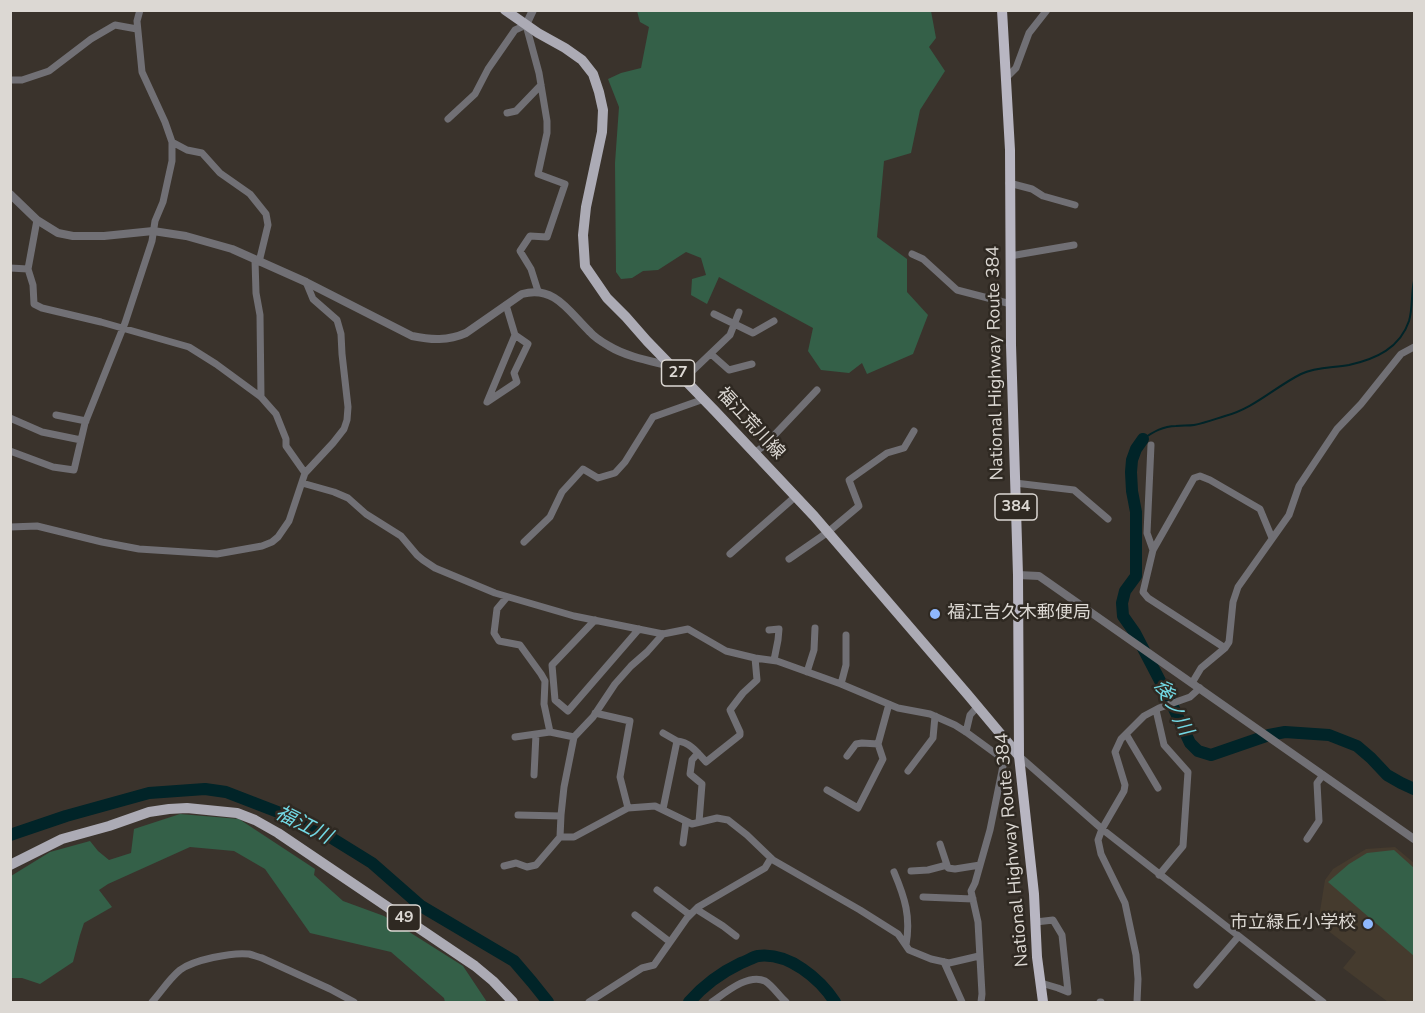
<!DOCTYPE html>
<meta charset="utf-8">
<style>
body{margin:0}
#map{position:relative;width:1425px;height:1013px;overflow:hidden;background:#3a332c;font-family:"Nunito Sans",sans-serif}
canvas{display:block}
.frame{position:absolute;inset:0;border:12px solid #dcd8d3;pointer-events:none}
</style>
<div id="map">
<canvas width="1425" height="1013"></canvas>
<div class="frame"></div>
</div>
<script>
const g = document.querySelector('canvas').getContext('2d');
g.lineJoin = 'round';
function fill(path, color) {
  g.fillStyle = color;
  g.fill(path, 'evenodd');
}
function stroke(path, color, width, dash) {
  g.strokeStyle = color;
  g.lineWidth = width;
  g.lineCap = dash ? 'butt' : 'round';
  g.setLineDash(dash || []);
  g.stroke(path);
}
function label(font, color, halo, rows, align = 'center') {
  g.font = font + ' "Nunito Sans","Noto Sans JP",sans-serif';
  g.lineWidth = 5;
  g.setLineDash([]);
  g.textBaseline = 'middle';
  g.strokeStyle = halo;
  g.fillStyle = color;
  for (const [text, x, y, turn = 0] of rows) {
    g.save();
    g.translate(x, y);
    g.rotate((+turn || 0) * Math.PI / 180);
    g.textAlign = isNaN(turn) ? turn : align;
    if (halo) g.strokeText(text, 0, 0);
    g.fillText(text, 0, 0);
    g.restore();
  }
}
const built = new Path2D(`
 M1395,847L1414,863V1002H1388L1343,968L1356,952L1323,927L1319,917L1325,880L1333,869L1366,849Z`);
const green = new Path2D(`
 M637,11H931L936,38L929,47L945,71L920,110L911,153L884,161L877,237L907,259V292L928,315L913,354L867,374L862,363L849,373L821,370L808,351L813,328L719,277L707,304L691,295L692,279L706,275L701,258L686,252L658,270L643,271L632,278L621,279L616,272L615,163L619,107L608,79L621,73L641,68L649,27L640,22Z
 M180,814L239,819L315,869L314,875L343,901L384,916L463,966L487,1002H445L444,998L391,952L310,933L265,869L234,851L190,847L108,884L99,890L112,907L84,923L80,935L73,962L40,984L22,978H12L11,982V876L50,852L90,841L98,851L109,860L131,853L134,829Z
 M1394,850L1414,868V956L1328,882L1349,864L1367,853Z`);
const stream = new Path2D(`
 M1143,439C1153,432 1163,426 1176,426C1182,425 1188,426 1194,425C1205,423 1215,419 1225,416C1253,409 1275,387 1301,374C1316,367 1333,368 1349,365C1376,359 1400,348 1409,321C1413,308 1411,294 1414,281`);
const river = new Path2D(`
 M1143,439L1136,449L1132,460L1131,472L1132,491L1136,512V576L1125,591L1122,603L1123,616L1135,633L1169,698L1190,743L1198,751L1211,755L1269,735L1285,732L1329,735L1357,746L1371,758L1387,775L1401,783L1414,789
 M10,835L66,816L149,793L205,789L226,792L296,819L330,837L372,863L421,906L514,961L532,982L548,1002
 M689,1002C704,985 720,973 741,963C747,961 753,957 758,956C789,952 820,979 835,1002`);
const minor = new Path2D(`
 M1006,78L1016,68L1029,33L1047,10
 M10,80H22L49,71L91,39L115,25L137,29
 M507,113L516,111L541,85
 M448,119L475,94L488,69L515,30L526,25L539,73L547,121V133L538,174L565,184L547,237L530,236L520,251L531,269L538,291
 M172,142L187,150L202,153L220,173L250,194L266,214L268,225L259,262
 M1009,183L1032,189L1043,196L1075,205
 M37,220L28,269L33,285L34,304L42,308L101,322L189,347L216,364L261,397L268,405L276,414L286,439V446L305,473
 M912,254L923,259L957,290L1011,304
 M1010,256L1074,245
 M255,260L256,293L260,315L261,397
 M10,268L28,269
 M506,305L515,335L487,402L517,382L514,373L528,344L515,335
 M714,314L753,333L774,321
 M711,354L729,370L752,364
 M684,379L730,335L739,312
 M56,415L86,421
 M10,418L42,432L81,440
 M1151,445L1147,533L1153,550
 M10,451L53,467L74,470L85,423L125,323L152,241L155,221L163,202L172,161V142L165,122L142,72L137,21L140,10
 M754,453L764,446L817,390
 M302,483L334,492L348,498L366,514L401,536L417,555L423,560L435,568L495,593L574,616L663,634L688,629L726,651L755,658L777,661L841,684L898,708L930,714L955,725L966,732L1003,759V766L990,830L975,883L971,891L978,922L982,994L981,1002
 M1015,483L1074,490L1108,519
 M10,527L37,526L102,542L139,549L217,554L262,546L272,542L278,537L289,521L305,473L333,443L344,429L347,420L348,407L342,354L341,334L337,320L313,299L306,282
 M524,542L550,517L562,492L583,469L598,478L615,473L625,462L653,417L704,399
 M730,554L796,496
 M789,559L828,532L859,506L849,480L887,453L904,448L914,431
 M595,620L552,665L555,700L568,711L639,629
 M769,630L779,629L778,640L774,660
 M1225,648L1148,598L1143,592L1153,550L1194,478L1200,476L1210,480L1260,509L1272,538
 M807,672L814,650L815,628
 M1192,683L1201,668L1225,648L1229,642L1233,602L1238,587L1289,515L1299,486L1337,429L1361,404L1401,354L1414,347
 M841,684L846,665V635
 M1156,710L1164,745L1188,772L1183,846L1159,875
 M595,713L630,721L620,777L628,808
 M966,732L970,715L978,706
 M663,733L677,741
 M1126,734L1158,788
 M515,737L550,732
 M574,737L593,717L615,684L631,666L647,652L663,634
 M698,753L692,760L690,774L702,784L699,822
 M847,756L856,744L862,743L878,744
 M1019,756L1102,829L1323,1002
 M908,771L933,738L935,716
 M534,775L536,734
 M827,790L858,808L883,759L878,744L889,704
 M663,809L677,741C690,742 698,753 706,762L740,735V732L730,710L743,693L757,680L755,658
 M518,815L561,816
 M560,837H574L628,808L655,806L692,824L717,818L728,820L747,835L773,860L860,910L898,934L909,950L931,959L949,963L979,956
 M1307,839L1319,821L1317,783L1323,775
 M683,843L686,821
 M940,844L948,868L955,869L980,865
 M504,866L516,863L527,867L536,865L560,837L561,815L564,787L574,737L550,732L544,704L545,681L541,674L520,645L499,641L494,633L497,609L507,597
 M911,871L928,870L947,865
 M894,872C905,898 911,917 906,945
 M657,890L690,915
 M923,897L973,899
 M696,909L723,926L736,936
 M635,915L670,942
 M1036,922L1053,920L1062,935L1068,992L1058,988L1041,983
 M944,962L962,1002
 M1197,985L1238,937
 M152,1002C161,992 169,979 180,970C193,960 232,952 249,954C253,955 258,957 262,958L330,989L354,1002
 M589,1002L642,968L654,965L687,918L698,907L765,868L771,858
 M712,1002C725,993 748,973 765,981C773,986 779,996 786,1002
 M1100,1002H1101
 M1137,1002L1138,979L1136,955L1125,903L1101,854L1098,840L1102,829L1124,791L1125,785L1115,752L1121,739L1144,716L1159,708L1190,697L1200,688`);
const tertiary = new Path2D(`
 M526,25L533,10
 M10,194L37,220L58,233L73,236H104L153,231L186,236L232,249L306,282L412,336C431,340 448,341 466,333L522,294C555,285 569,312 590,332C595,338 602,342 609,346C627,357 651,361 671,366
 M1018,575L1039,576L1414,839`);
const primary = new Path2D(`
 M505,10L538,33L565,48L582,60L593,74L599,92L603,110L602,132L586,207L583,235L585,266L607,298L626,317L647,341L715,411L814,516L968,695L1019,756
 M10,865L62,839L109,826L149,812L169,809L187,808L237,813L255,820L278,833L475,966L493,981L513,1002`);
const trunk = new Path2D(`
 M1002,10L1010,150L1011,345L1018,575L1019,756L1034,894L1037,957L1043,1002`);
const markers = [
 [935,614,6,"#8fb8fd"],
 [1368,924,6,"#8fb8fd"]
];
const shields = [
 [678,373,33],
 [1016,507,42],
 [404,918,33]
];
const shieldNames = [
 ["27",678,373],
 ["384",1016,507],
 ["49",404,918]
];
const streetNames = [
 ["National Highway Route 384",996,363,-91],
 ["福江荒川線",750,424,47],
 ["National Highway Route 384",1013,850,-95]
];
const poiNames = [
 ["福江吉久木郵便局",947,614],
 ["市立緑丘小学校",1356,924,"right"]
];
const waterNames = [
 ["後ノ川",1172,708,62],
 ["福江川",303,826,27]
];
fill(built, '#453b2e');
fill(green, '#346048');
stroke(stream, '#012428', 2);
stroke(river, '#012428', 12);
stroke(minor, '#717075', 7);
stroke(tertiary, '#717075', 8);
stroke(primary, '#acabb5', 10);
stroke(trunk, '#b8b6c2', 10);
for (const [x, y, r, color] of markers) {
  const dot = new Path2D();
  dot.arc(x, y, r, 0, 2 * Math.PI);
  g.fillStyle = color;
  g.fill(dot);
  stroke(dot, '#2f2922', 2);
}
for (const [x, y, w] of shields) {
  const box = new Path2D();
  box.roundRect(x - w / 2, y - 13, w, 26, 4.5);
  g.fillStyle = '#2f2922';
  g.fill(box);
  stroke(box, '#dcd8d3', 1.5);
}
label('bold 16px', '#dcd8d3', null, shieldNames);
label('18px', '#dcd8d3', '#2f2922', streetNames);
label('18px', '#dcd8d3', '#2f2922', poiNames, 'left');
label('italic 20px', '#72d8e4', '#2f2922', waterNames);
</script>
